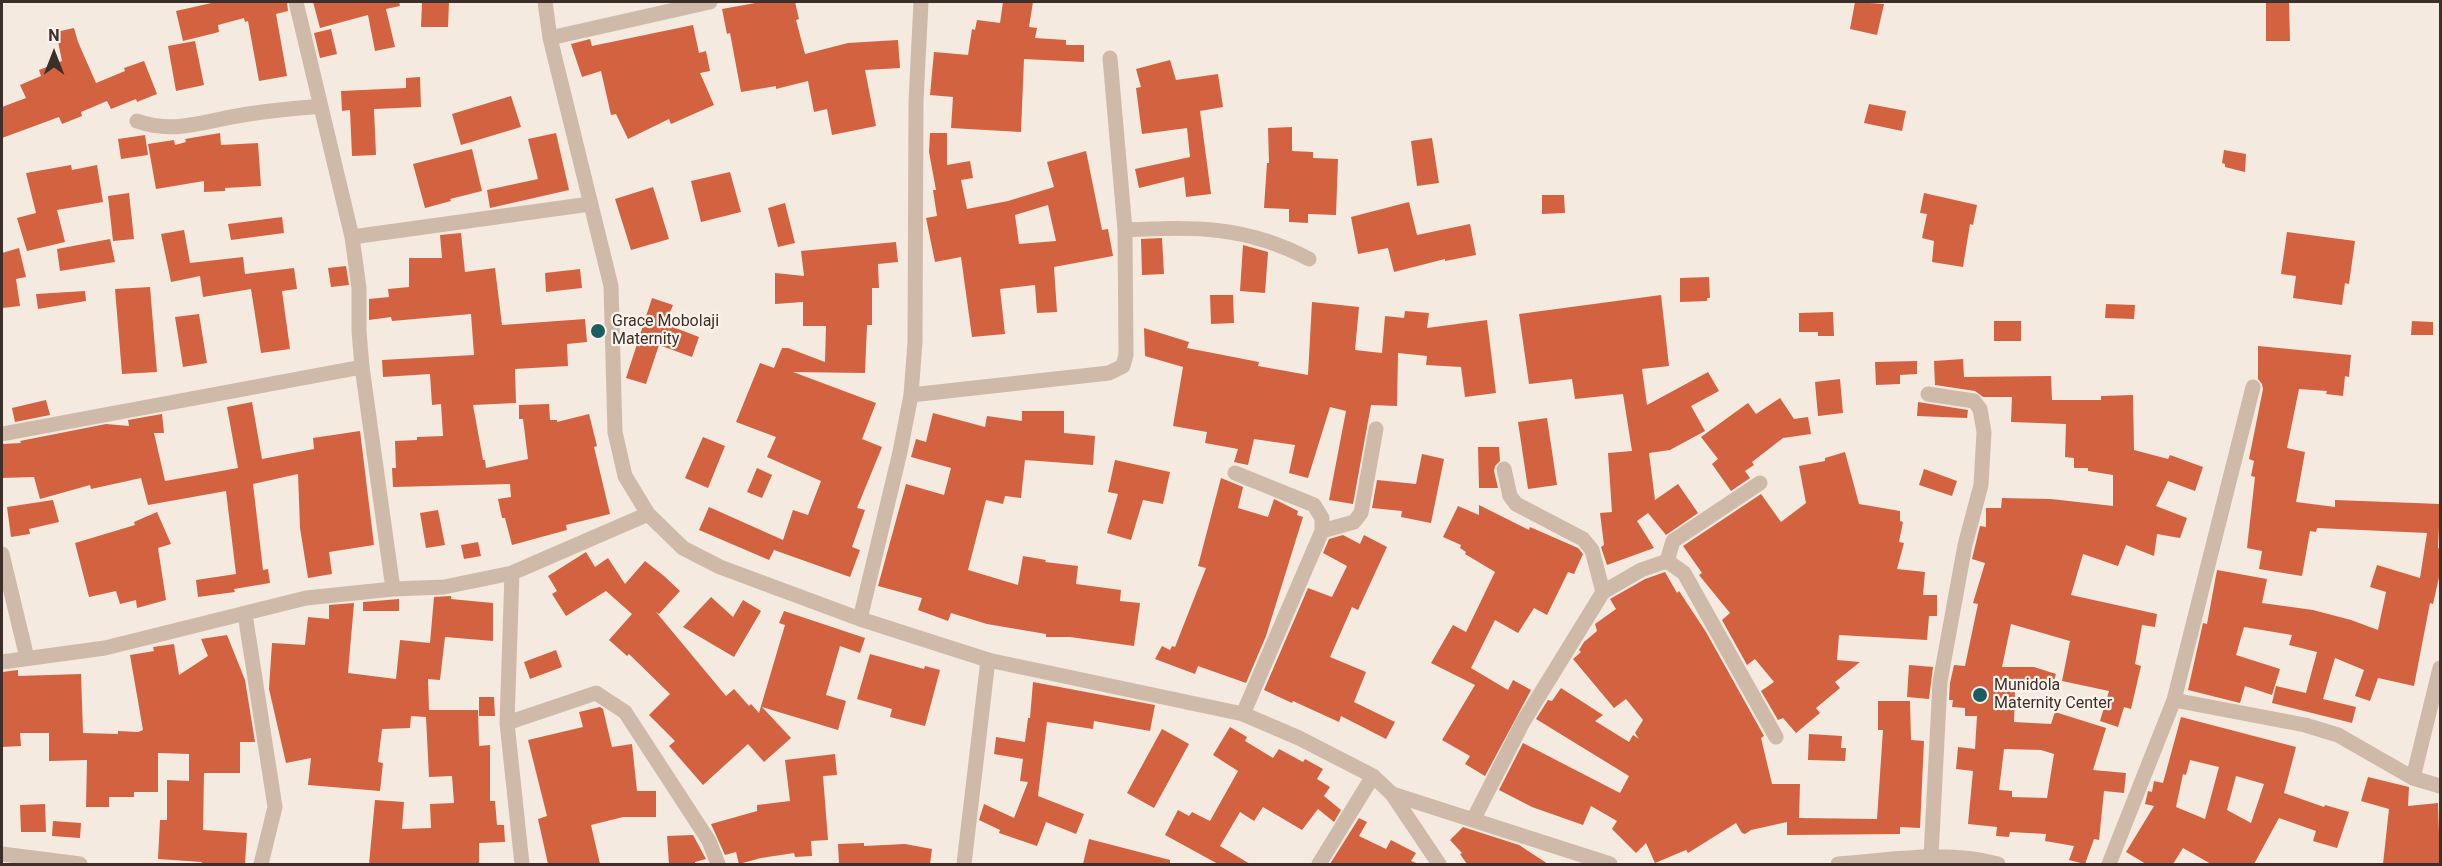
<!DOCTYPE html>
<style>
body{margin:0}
#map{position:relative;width:2442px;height:866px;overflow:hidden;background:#f5eadf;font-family:Roboto,sans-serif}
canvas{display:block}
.frame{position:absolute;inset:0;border:3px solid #3c2f29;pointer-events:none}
.north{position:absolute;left:24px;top:24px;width:60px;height:60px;-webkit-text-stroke:4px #fcf4ec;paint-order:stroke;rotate:0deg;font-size:16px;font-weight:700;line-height:24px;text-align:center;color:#3c2f29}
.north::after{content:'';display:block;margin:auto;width:21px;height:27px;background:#3c2f29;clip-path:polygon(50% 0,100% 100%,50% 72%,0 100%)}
</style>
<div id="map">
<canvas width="2442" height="866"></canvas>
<div class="frame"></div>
<div class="north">N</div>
</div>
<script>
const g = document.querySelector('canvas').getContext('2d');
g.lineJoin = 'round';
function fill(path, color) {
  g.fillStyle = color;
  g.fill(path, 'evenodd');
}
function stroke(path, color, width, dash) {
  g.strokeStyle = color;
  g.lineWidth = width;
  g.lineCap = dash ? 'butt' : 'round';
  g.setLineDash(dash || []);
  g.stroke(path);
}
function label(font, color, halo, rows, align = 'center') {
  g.font = font + ' Roboto,sans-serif';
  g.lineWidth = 4.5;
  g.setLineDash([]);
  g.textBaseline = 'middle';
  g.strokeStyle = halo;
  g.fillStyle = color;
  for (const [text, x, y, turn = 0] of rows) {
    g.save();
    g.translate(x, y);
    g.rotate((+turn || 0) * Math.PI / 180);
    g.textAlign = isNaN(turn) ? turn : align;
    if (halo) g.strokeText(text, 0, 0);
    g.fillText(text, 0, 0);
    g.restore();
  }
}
const building = new Path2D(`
 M216,2H287L288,11L276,14L287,76L259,81L248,21L245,22L244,18L218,25L219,32L183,41L176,11Z
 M313,2H399L400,6L386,9L395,47L375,51L368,15L320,28Z
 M430,2H449L448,27H421L422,3H429Z
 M761,2H795L799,19L796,20L805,54L848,43L898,40L900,68L865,70L876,126L832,135L827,109L814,112L808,81L776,89V86L741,92L730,33L727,34L722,9Z
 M1003,2H1033L1029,27L1037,28L1035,38L1066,40V45H1084V62L1024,59L1021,132L951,128L953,97L930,95L934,52L968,55L972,29L975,30L977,20L1000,23Z
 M1855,2L1884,4L1877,35L1850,29Z
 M2266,2H2289L2290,41H2266Z
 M693,25L699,53L706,51L710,71L700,73L714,105L671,124L669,119L628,139L616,114L611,115L601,71L582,77L571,44L590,39L592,46Z
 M74,28L78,42L96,83L125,71L124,68L144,61L157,94L137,102L136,99L111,109L107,101L81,112L82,116L62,124L59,117L2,138V107L26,98L20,85L41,76L39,70L62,61L56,32Z
 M331,29L337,54L320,58L314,33Z
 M195,41L204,85L176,91L168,46Z
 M1170,60L1176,80L1218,74L1223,107L1200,111L1211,194L1186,197L1184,177L1139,188L1135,169L1190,157L1187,128L1142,134L1136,88L1141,87L1136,69Z
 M420,77L421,107L374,109L376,155L352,156L350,110L342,111L341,91L406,88V78Z
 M511,96L521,127L461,145L452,114Z
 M1869,104L1906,111L1902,131L1864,123Z
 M1292,127V151L1313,152V158L1338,159L1336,215L1308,214V223L1289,222V209L1264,208L1267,163H1269L1268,128Z
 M220,133L221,145L258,143L261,186L225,188V191L204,192V181L156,189L148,144L174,140L175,145L186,142L185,139Z
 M556,133L569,190L490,208L487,190L538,179L528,139Z
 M930,133H947V165L970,161L973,178L961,180L967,209L1008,201L1054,187L1047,162L1086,151L1102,230L1108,229L1113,256L1054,267L1057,312L1037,313L1035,285L1000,289L1005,334L972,337L961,257L935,262L926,218L937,216L933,190H936L929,152ZM1048,205L1056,241L1019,244L1015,215Z
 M145,135L148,155L121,159L118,139Z
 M1432,138L1439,183L1417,186L1411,141Z
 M472,149L482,191L450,199L451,201L425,208L413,164Z
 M2224,150L2246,154L2245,172L2225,167V164L2222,163Z
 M71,165L72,170L97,165L103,202L57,210L65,242L27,251L17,218L36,213L26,173Z
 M730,172L741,212L701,222L691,181Z
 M653,187L669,239L631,250L615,199Z
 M129,193L134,239L113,241L108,196Z
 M1924,193L1977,205L1973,225L1970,224L1963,267L1932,262L1934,241L1922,238L1927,214L1920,213Z
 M1542,195H1564L1565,213L1542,214Z
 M1409,202L1417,235L1470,224L1476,255L1445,261V259L1394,272L1388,248L1358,254L1351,217Z
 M785,203L795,243L778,247L768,208Z
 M282,217L284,233L231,240L228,224Z
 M184,230L190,263L243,257L245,274L294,268L297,289L282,291L290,349L261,353L251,289L203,297L200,276L171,282L161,234Z
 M2287,232L2355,241L2349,284L2345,283L2342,305L2293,298L2296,276L2281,274Z
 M461,233L465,272L495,268L502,325L585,319L587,342L567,344L568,366L515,369L516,403L473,405L483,460H485L486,468L528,459L523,419H519V405L549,404L550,420H557V422L589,414L597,446L594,447L610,514L566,525L567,530L512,545L505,518H502L498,499L511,497L510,484L393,487L392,468H396L395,441L417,440V437L443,436L441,404L432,405L430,374L383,377L382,360L474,355L471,314L392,321L391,317L369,320V299L389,297L388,289L409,287V258H442L440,235Z
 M1162,238L1164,274L1142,275L1141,239Z
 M110,239L115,262L60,271L57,249Z
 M896,242L898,262L878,264L879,288H872V325H867L865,373L793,372L876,403L862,439L882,447L857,508L865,510L852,547L860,550L850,577L774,550L769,560L699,530L709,507L783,540L793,510L808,515L821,481L767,457L776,437L736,422L760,363L774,368L782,348H788L825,362L826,326H803V302L775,304V273L804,276L801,251Z
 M1243,245L1268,252L1265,293L1240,291Z
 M19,248L26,277L16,279L20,306L2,308V253Z
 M346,266L349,285L331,287L328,268Z
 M580,269L582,288L546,292L545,273Z
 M1709,277L1710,298H1707V301L1680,302V278Z
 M150,287L157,372L122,374L115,289Z
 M85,291L86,301L38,309L36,294Z
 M1210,295H1233L1234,323L1211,324Z
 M1661,295L1669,366L1642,369L1647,405L1708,372L1719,391L1691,406L1705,431L1670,450L1649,453L1655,500L1678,484L1698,513L1666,535L1648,513L1637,521L1654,548L1607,565L1601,547L1604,545L1600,513L1612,512L1608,453L1632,451L1623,394L1575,399L1572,379L1529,384L1519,314Z
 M652,298L673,305L665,324L699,337L692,357L659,345L646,384L626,378Z
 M1312,302L1359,307L1355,350L1382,353L1385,316L1404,318L1405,311L1429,313L1427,328L1487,320L1496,393L1465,397L1461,367L1426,365L1427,356L1398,353L1397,406L1371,405L1353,504L1329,500L1346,411L1330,407L1308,478L1289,473L1295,445L1254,439L1248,465L1234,462L1238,449L1205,443L1207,432L1173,426L1183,367L1145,356L1144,328L1189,342L1187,348L1259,362L1258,366L1308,375Z
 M2106,304L2135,305L2134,319L2105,318Z
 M1833,312L1834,336H1818V332H1799V313Z
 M199,314L207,363L183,367L175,317Z
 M1994,321H2021V341H1994Z
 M2412,321L2433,322V335H2411Z
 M2258,346L2351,355L2349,377L2345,376L2343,396L2326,394L2327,391L2299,389L2287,448L2305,452L2296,502L2335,507V500L2440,504L2438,548L2440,549V573L2433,604L2430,603L2414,686L2378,678L2370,701L2355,696L2364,670L2335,658L2323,699L2356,707L2352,723L2272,703L2276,686L2306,693L2317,652L2289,645L2292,635L2244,627L2236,655L2280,669L2272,695L2245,686L2240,703L2188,690L2203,623L2207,624L2217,570L2267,579L2262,603L2313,610L2351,620L2378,630L2386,592L2370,587L2377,565L2420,578L2427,533L2317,528L2316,532L2310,531L2302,576L2259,569L2262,551L2247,548L2255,477L2251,476L2254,461L2249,459L2263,389L2262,384L2258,379Z
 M1963,359L1964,377L2051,376L2052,400H2101V396L2133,395L2134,450L2168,459L2170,455L2203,467L2195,491L2168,481L2156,506L2187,518L2180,538L2157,534L2154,556L2126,545L2118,566L2083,554L2071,595L2157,614L2155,627L2142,625L2135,664L2141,666L2131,709L2124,707L2118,727L2100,721L2109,691L2062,681L2070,641L2011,624L2002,667H2034L2056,674L2051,690L2029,684V688H2015L2014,722L2051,724L2055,712L2106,728L2093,770L2126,773L2124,793L2104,791L2099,840L2094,839L2085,864L2069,860L2074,846L2045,841L2046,834L2010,832L2009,837L1996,836L1997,827L1968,824L1973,771L1956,769L1958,747L1975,749L1977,716H1965V708L1952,707L1953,700H1949L1950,683L1954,665L1965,666L1978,604L1973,603L1985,563L1972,559L1980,526L1986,527V508H2001L2002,498L2051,499L2113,506V475L2088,471V468H2074V458L2065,457L2066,424L2011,422L2012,397H1983L1975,391L1935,385L1934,361ZM2004,749L2041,750L2054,754L2047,798L2012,797V791L1999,790Z
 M1917,361V374L1900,375V384L1876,385L1875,362Z
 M1840,379L1843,413L1818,416L1815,382Z
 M1780,398L1794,419L1808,417L1811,434L1783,438L1752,462L1754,465L1745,471L1750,478L1731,491L1712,464L1718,459L1701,437L1748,403L1756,414Z
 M46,400L50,415L15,422L12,408Z
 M252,402L262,459L314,449L313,438L360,431L374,545L329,552L332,574L308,578L300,528L298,474L253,484L263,570L268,569L270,583L234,589L235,592L198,597L196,580L236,574L226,491L148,505L141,478L91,489L90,485L40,499L34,477L2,478V444L21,443L20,441L106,424L129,426L128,420L162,414L164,433H154L165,481L238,468L227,407Z
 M1918,402L1968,410L1967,418L1917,416Z
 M1022,411H1064V433L1095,436L1093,465L1025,460L1021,498L1005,496L1003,504L986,500L968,570L1018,585L1023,556L1046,560L1045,562L1078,566L1076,584L1121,590L1120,601L1140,603L1134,646L1070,637H1046V634L987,624L951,613L948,621L918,610L922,598L878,586L906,484L944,495L951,468L911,457L916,439L926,442L933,413L985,427L987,416L1022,421Z
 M1547,418L1557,485L1528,489L1518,422Z
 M703,437L725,446L708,488L685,478Z
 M1478,447H1499L1500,461L1495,466L1494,471L1498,488H1479Z
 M1845,452L1859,504L1900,511V521L1903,522L1899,542L1904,543L1897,569L1925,572L1923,595H1937V616H1929L1927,640L1839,635L1837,660L1860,662L1835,682L1840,688L1816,708L1820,713L1796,733L1783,718L1778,720L1761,691L1774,682L1755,659L1747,665L1722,620L1730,613L1699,575L1702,573L1683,546L1761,494L1781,522L1806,503L1799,466L1825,461V458Z
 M1422,454L1444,459L1431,523L1401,517L1402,511L1372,508L1377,480L1416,484Z
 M1115,460L1170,472L1163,504L1143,500L1131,540L1107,533L1118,494L1108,492Z
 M757,468L772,475L762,498L747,492Z
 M1924,469L1957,481L1952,496L1919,485Z
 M1221,478L1243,487L1238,508L1268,517L1274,499L1298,511L1297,515L1303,517L1266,636L1246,683L1198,666L1195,674L1155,659L1162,646L1170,650L1172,646L1175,647L1206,568L1198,566Z
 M53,500L59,522L29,529L30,534L11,537L7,507Z
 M1479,505L1529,530L1530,527L1578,548L1583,554L1574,574L1568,572L1547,615L1534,608L1518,633L1495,620L1471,668L1508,690L1513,680L1531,690L1485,776L1465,764L1470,756L1442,740L1475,685L1431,663L1453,625L1466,632L1495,572L1465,554L1466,552L1460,548L1461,545L1443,537L1458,506L1479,515Z
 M438,510L445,545L426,548L420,513Z
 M157,512L171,544L158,548L166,600L137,608L136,600L120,604L116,591L89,597L75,543L135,525L134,522Z
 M1343,535L1360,544L1364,535L1387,547L1358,610L1352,607L1330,657L1366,672L1354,702L1395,722L1386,739L1341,716L1339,722L1293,701L1292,703L1264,690L1308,588L1332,597L1347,566L1323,553L1329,539Z
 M478,542L481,556L464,559L461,545Z
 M586,552L595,567L608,558L625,584L645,561L664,576L680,591L659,614L656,612L726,696L734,689L749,706L751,704L759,713L785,625L779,623L784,611L865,638L860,653L840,646L826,695L846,701L838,730L762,707L791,738L764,762L748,744L703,785L669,746L675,741L649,715L670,694L629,654L627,656L609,640L632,614L606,591L566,616L552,594L557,591L548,576Z
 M1665,572L1677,593L1679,591L1706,632L1764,736L1761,738L1772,784H1800L1799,818L1877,819L1883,730H1878V701H1910L1911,740L1924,741L1920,828L1900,827V834L1787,835V822L1751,830L1745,834L1742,833L1736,823L1688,853L1686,850L1655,863L1646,843L1636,853L1612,829L1617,821L1591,806L1583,825L1532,807L1499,790L1523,743L1620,793L1629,776L1536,719L1548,700L1552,701L1561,688L1603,715L1595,721L1629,742L1633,735L1639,739L1635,733L1643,720L1626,699L1614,708L1573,659L1581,652L1579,650L1584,642L1597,631L1595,624L1616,609L1610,599L1645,579Z
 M451,596V599L493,603V641L445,637L440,680L428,679L429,710H478L479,746L490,745V801H495L497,825H504L505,842L479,843V864H369L375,800L404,802L402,829L431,828L430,804L454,803L452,776L429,777L426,717L411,716L410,728L382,729L378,762L383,763L380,791L308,785L311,758L286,763L269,689L272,643L305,645L308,617L329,619V605L354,603L348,673L396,679L400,640L430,643L434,597Z
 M711,597L733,617L743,600L761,611L734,657L683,627Z
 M399,599V611H363V602Z
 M227,635L245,680L255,742H240V773H204L203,830L247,833L245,864H201L202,862L158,859L160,820H167V780L189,781V754L158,753V792H134V797H109V807H86L87,760L49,761V733H20L21,746L2,747V672L18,670V676L81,674L83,733L118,734V731L138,732L143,730L130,655L154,651L153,647L174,644L179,675L208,656L201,639Z
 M556,650L562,667L530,679L524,662Z
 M870,654L924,669L925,666L940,670L925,726L890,717L892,709L857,699Z
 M1909,665L1933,667L1929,699L1907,697Z
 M1033,682L1155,705L1150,731L1094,721L1093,729L1047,722L1038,796L1084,814L1076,834L1046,822L1037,846L999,833L1000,830L979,820L984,804L1014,818L1028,782L1020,781L1023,759L994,754L996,737L1025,742L1028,718H1030Z
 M479,697H494L495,716H479Z
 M600,707L603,709L612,747L632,744L637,791H656V817H623L591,825L600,864H548L538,819L547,816L528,740L583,727L579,712Z
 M2181,717L2296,747L2284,793L2324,807L2325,805L2349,812L2337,848L2313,841L2316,831L2279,818L2254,864H2211L2183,848L2173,864H2146L2126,852L2154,806L2145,804L2148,791L2152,792L2154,781L2163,783ZM2190,760L2219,767L2205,819L2176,807L2183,774L2186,775ZM2236,776L2264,784L2251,823L2227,810Z
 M1230,727L1247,737L1245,741L1273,758L1279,749L1303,762L1305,759L1323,769L1317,779L1330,787L1324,796L1341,810L1334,822L1318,809L1302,830L1263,807L1254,821L1240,812L1220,846L1250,864H1218L1165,835L1178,810L1189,816L1192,812L1210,821L1238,771L1213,755Z
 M1162,729L1189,744L1154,808L1127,793Z
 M1809,734L1842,736L1841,748H1846L1845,761L1808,760Z
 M835,754L837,775L823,776L828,840L811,841L812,856L795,857L794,853L761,858L739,864L736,852L725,855L711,824L757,811V805L790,801L785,760Z
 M2368,777L2409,787L2408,806L2438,803L2440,864H2383L2389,809L2361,801Z
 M45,804L46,832H21L20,805Z
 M1359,818L1367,822L1359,836L1386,849L1391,840L1416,853L1411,861L1419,864H1330Z
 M53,821L81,823L80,838L52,836Z
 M1463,827L1519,845L1548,864H1467L1460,854L1462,853L1450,840Z
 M693,835L706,859L695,862V864H669L667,836Z
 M1089,839L1170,860V864H1083Z
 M864,843V846L905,844L932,849L930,864H839L838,844Z`);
const minor = new Path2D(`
 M296,2L352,237L359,288V331L362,367L393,589
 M545,2L550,38L611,286L615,432L625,476L648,514L683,548L720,567L860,619L988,660L1243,714L1299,738L1373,776L1392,794L1439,864
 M550,38L710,2
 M137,121C173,134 201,122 237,116C264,111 292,109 320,106
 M1125,230C1193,226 1247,226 1309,259
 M352,237L590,204
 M1928,394L1974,401L1980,409L1984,432L1981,485L1965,545L1940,682L1931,856
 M911,395L1109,373L1123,366L1126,355L1125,230L1110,58
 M2,434L362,367
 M1504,469L1510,496L1516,504L1583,539L1592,550L1603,592
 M1235,473L1314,505L1322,518V531L1243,714
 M1322,531L1354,522L1361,513L1376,429
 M2,554L27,658
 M1667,561L1673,541L1760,483
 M512,573L507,723L522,864
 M245,614L275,807L261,864
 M860,619L900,452L911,395L915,342L916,101L921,2
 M2,662L105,648L306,598L393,589L444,587L512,573L648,514
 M2174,700L2305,725L2338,735L2413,778L2440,786
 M507,723L596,693L625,712L709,841L718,864
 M2413,778L2440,668
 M1392,794L1610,864
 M1473,820L1523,722L1603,592L1641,570L1667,561L1684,573L1776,737
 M2,854L80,864
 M964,864L988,660
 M1319,864L1373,776
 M1838,864C1891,860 1946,850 1998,864
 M2109,864L2174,700L2253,387`);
const markers = [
 [598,331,8,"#1a5e62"],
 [1980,695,8,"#1a5e62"]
];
const poiNames = [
 ["Grace Mobolaji",612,322],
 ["Maternity",612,340],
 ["Munidola",1994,686],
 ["Maternity Center",1994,704]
];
fill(building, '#d26240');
stroke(minor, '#cfbaa9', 15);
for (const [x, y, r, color] of markers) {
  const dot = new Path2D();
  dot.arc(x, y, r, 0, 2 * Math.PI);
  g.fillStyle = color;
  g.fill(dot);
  stroke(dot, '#fcf4ec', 2);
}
label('16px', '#3c2f29', '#fcf4ec', poiNames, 'left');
</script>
